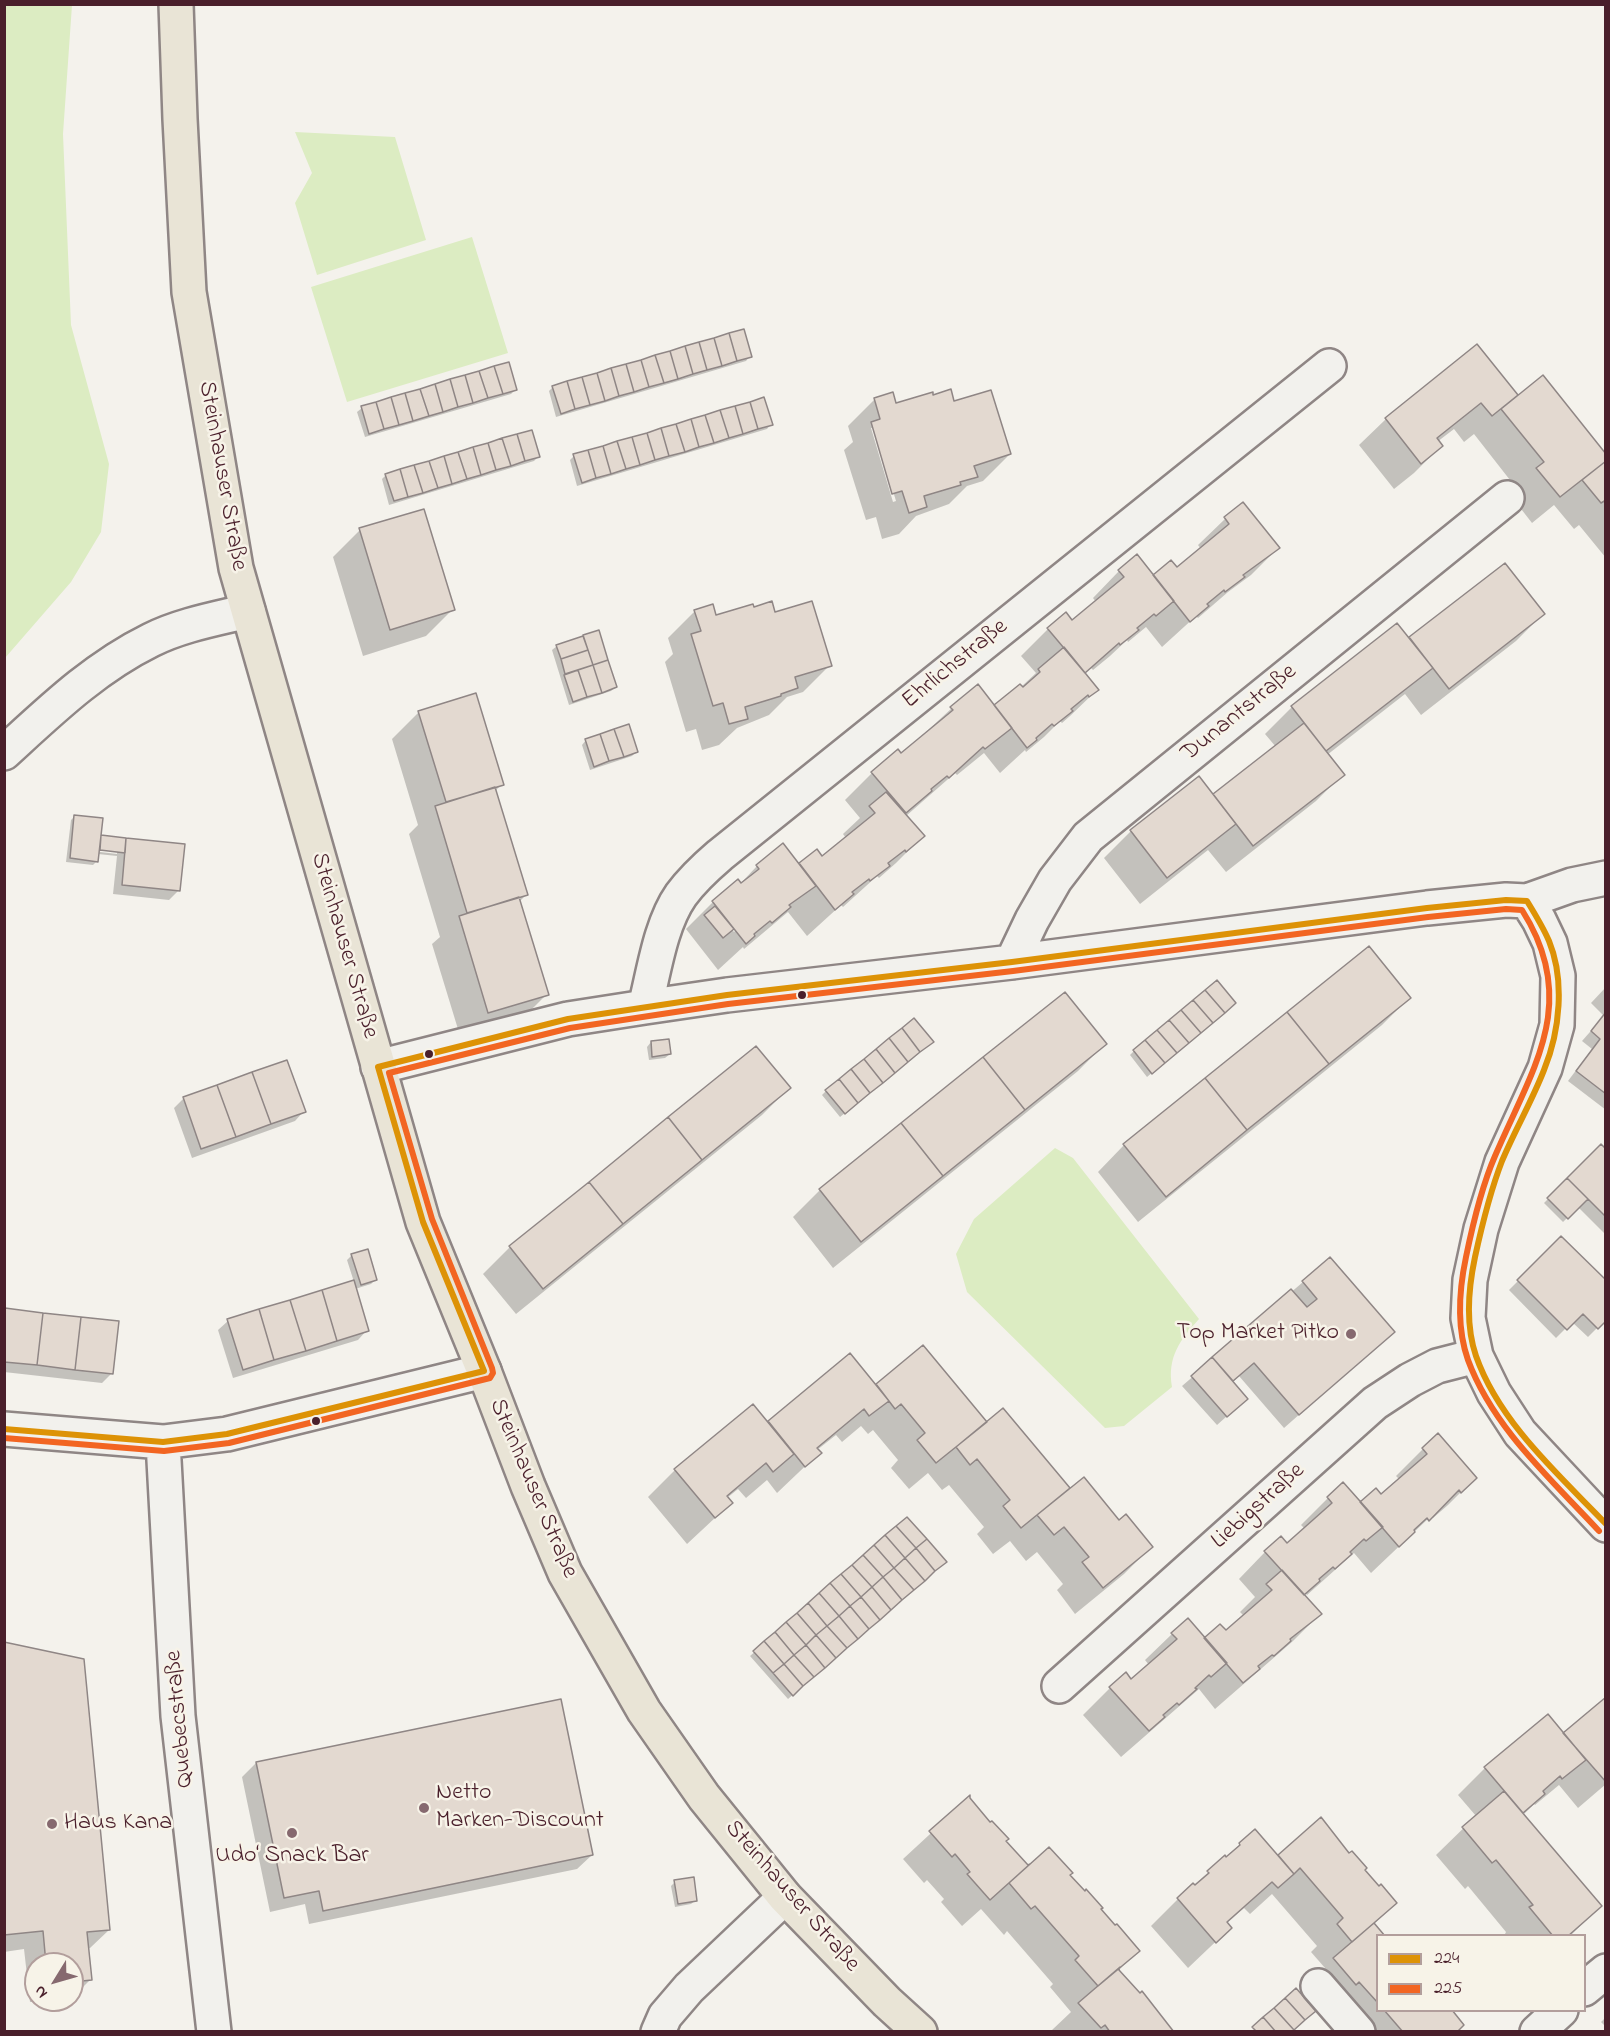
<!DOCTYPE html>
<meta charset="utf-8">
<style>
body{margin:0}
#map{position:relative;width:1610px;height:2036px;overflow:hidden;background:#f4f2ec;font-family:"Indie Flower",sans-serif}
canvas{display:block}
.frame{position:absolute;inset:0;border:6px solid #4a1f2b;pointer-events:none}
.legend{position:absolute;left:1376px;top:1934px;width:210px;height:78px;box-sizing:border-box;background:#f7f3e8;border:2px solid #b29e9c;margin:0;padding:8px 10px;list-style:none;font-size:18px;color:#4a1f2b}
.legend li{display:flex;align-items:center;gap:12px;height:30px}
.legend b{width:30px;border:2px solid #b29e9c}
.north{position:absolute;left:24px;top:1952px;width:60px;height:60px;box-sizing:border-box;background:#f7f3e8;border:2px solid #b29e9c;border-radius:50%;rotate:233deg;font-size:16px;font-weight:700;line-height:24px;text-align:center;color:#4a1f2b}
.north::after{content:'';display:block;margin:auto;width:21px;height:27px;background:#86696f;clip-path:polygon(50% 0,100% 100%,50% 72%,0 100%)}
</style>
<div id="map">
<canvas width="1610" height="2036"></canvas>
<div class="frame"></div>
<ul class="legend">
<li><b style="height:8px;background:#dd9206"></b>224</li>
<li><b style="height:8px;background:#f26522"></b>225</li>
</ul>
<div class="north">N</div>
</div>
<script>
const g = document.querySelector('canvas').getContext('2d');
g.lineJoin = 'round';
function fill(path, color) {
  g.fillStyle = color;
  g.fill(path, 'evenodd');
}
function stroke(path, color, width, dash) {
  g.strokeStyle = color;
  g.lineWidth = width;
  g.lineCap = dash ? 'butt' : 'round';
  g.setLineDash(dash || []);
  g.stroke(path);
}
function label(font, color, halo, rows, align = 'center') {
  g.font = font + ' "Indie Flower",sans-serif';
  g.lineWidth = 5;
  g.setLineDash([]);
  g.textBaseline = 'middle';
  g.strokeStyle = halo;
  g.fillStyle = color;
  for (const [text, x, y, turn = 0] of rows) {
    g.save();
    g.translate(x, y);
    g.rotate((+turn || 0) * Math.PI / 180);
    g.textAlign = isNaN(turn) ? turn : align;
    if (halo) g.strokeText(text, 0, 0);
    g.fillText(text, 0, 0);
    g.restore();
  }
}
const green = new Path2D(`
 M5,4L72,5L63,134L71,325L109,464L101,532L71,582L5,658Z
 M295,132L395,137L426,240L317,275L295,203L312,173Z
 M472,237L508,353L347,402L311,287Z
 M1055,1148L1073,1158L1199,1319C1180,1340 1167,1357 1172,1387L1124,1426L1105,1428L967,1292L956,1254L974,1219Z`);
const shadow = new Path2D(`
 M1477,346L1518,398L1606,456V558L1579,525L1574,529L1554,505L1532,523L1511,496L1517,489L1474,434L1464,442L1454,429L1437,442L1441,446L1414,473L1394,489L1359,445L1386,419Z
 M750,356L746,361L556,417L549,391L553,387Z
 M516,389L511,394L365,437L357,412L362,408Z
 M932,397L953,402L1010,454L983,481L967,486L949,504L916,516L899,534L882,539L876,517L866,520L844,450L853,442L848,426L875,399L895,405ZM871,428H874L896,501L893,502Z
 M771,424L767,429L577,486L570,460L574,456Z
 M538,457L534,461L389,505L382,479L386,475Z
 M1243,504L1278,548L1251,575L1228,592L1198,618L1196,616L1162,647L1146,627L1128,642L1127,640L1110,656L1093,670L1091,668L1084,674L1097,690L1070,716L1062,723L1060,721L1044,737L1026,752L1025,750L1000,773L984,753L957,775L955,773L906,816L923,836L896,863L879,878L877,876L843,907L841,905L807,936L788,912L744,949L743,947L718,970L686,929L713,902L738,882L740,884L757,866H798L816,851L822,858L846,838L843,834L860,818L845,800L872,773L901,755L952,708L994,707L1021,687L1036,673L1021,656L1048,629L1072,622L1096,602L1093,598L1119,571L1153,576L1177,569L1201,549L1198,545L1225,519ZM717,906L736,930L734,932L715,908Z
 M360,530L453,609L426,636L363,656L333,557Z
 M1504,565L1543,614L1516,641L1421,715L1405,694L1327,755L1343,774L1316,801L1226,872L1208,850L1140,904L1104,858L1131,831L1198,778L1213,796L1276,747L1265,734L1292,707L1409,639Z
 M753,608L774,614L830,665L803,692L787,697L769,715L737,728L719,745L702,750L696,729L686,732L665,662L673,654L668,638L695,611L715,617Z
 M598,632L616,687L611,691L569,705L552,650L557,646Z
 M419,712L502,784L495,791L527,894L519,902L547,994L520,1021L461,1039L432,944L440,937L409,834L418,825L392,739Z
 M586,740L637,751L632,756L590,770L582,745Z
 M75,816L100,836L183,845L178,891L169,900L113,894L117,856L98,854L97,861L93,865L66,862L71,820ZM92,848L117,851V854L92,851Z
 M1606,987V1110L1568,1081L1592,1049L1582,1041L1604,1016L1591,1003Z
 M1409,998L1382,1025L1138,1222L1098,1172L1124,1145Z
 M1230,1007L1147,1077L1130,1055L1134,1051Z
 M651,1042L670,1054L665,1058L649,1060L647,1047Z
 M1105,1044L1078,1071L833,1268L793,1217L820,1190Z
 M928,1046L840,1117L822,1095L826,1091Z
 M756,1048L789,1088L762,1115L516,1314L483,1274L510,1247Z
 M286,1062L304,1111L295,1121L192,1158L174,1108L183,1099Z
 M1601,1146L1606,1151L1605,1234L1578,1207L1563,1222L1544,1203Z
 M1561,1238L1606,1319L1588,1337L1572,1322L1556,1338L1509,1290Z
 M352,1255L376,1279L371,1284L355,1289L367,1330L358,1340L233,1378L218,1330L228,1321L354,1282L347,1260Z
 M1303,1282L1393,1332L1284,1428L1239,1376L1232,1383L1236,1408L1217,1425L1182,1386Z
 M4,1309L117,1323L111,1374L102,1383L4,1372Z
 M923,1347L986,1424L1003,1410L1069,1490L1119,1522L1151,1547L1124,1574L1075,1614L1057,1590L1063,1584L1037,1552L1026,1561L1010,1541L993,1554L977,1534L984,1527L949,1485L942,1490L928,1473L909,1489L891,1468L898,1460L873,1430L868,1434L861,1426L842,1442L836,1435L817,1450L819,1453L777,1493L767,1480L746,1498L738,1489L727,1498L731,1503L687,1544L648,1497L675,1470L767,1424L850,1355L875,1386Z
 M1423,1449L1475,1478L1448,1505L1433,1518L1431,1516L1371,1573L1354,1553L1307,1595L1305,1593L1303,1595L1320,1614L1293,1641L1215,1709L1199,1689L1121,1757L1083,1715L1110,1688L1131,1681L1149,1665L1145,1660L1172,1634L1205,1639L1226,1633L1244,1616L1240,1612L1255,1597L1239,1579L1265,1552L1287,1545L1305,1529L1301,1525L1328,1498L1360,1504L1381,1496L1400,1480L1396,1476Z
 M907,1519L940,1566L788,1699L750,1656Z
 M4,1643L109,1930L90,1948L87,1949L90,1980L72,1998V1964H36V2000H55L30,2002L24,1949L4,1952Z
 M1606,1699V1784L1578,1808L1559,1785L1535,1805L1534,1804L1523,1815L1600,1906L1570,1936H1504L1506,1932L1468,1886L1465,1889L1436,1855L1476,1816L1458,1795L1485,1768L1563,1735Z
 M256,1763L592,1855L577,1869L309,1924L305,1904L270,1912L242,1777Z
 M968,1799L1028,1867L1069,1875L1138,1950L1118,1971L1172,2032L1052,2030L1071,2012L1050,1987L1053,1984L1007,1931L1004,1935L981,1909L962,1926L941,1902L944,1899L927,1880L924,1883L903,1859Z
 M1321,1819L1363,1870L1395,1903L1374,1924L1378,1936V2010H1450L1455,2032H1352L1307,1986L1325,1968L1311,1952L1317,1946L1272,1894L1250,1914L1244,1908L1226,1924L1230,1928L1188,1968L1151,1926L1178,1899L1255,1831L1278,1857Z
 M675,1882L696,1900L691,1904L675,1907L671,1886Z
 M1606,2017V2027L1601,2022Z`);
const building = new Path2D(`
 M744,329L752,357L737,361L729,333Z
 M729,333L737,361L722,366L714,338Z
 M714,338L722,366L707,370L699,342Z
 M699,342L707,370L693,374L685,346Z
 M1477,344L1518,395L1492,416L1481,403L1437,438L1443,446L1421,464L1385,418Z
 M685,346L693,374L678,379L670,351Z
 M670,351L678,379L664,383L655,355Z
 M655,355L664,383L649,387L641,360Z
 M641,360L649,387L634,392L626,364Z
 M509,362L517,390L503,394L494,366Z
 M626,364L634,392L619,396L611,368Z
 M494,366L503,394L488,398L479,371Z
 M611,368L619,396L605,401L597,373Z
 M479,371L488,398L473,403L465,375Z
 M597,373L605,401L590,405L582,377Z
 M465,375L473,403L458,407L450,379Z
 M1543,375L1606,454V461L1560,497L1536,468L1544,462L1501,409Z
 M582,377L590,405L575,409L567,381Z
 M450,379L458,407L443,412L435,384Z
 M567,381L575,409L561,414L552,386Z
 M435,384L443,412L429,416L420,389Z
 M420,389L429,416L413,421L405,393Z
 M951,389L954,401L991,390L1011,454L974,466L978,477L960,482L961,485L924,496L927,507L909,513L902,491L892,494L871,422L880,419L874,398L893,392L896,403L933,392V395Z
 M405,393L413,421L399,425L391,397Z
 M391,397L399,425L384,429L376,402Z
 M764,397L773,425L758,429L750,402Z
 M376,402L384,429L369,434L361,406Z
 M750,402L758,429L743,434L735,406Z
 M735,406L743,434L729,438L720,410Z
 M720,410L729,438L714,443L705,415Z
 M705,415L714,443L699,447L691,419Z
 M691,419L699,447L685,452L676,424Z
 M676,424L685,452L669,456L661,428Z
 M661,428L669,456L655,460L647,433Z
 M532,430L540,457L525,461L517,434Z
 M647,433L655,460L640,465L632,437Z
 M517,434L525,461L511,466L502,438Z
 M632,437L640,465L626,469L617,441Z
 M502,438L511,466L496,470L488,443Z
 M617,441L626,469L611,474L603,446Z
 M488,443L496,470L481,475L473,447Z
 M603,446L611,474L596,478L588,450Z
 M473,447L481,475L467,479L458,452Z
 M588,450L596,478L582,483L573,454Z
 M458,452L467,479L452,484L444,456Z
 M444,456L452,484L438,488L429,461Z
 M429,461L438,488L423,493L414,465Z
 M1606,461V500L1601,503L1582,480Z
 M414,465L423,493L408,497L400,469Z
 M400,469L408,497L394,501L385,474Z
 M1243,502L1280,548L1243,575L1245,577L1225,592L1224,590L1207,604L1209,606L1190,622L1153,575L1171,560L1177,567L1229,524L1224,517Z
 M424,509L455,610L390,630L359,528Z
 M1137,554L1174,601L1156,616L1154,614L1137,628L1139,630L1120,645L1119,643L1085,673L1047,628L1066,612L1072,620L1124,577L1118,570Z
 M1505,563L1545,614L1449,689L1409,637Z
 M772,601L775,612L812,601L832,666L795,677L798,688L781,694V696L745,707L748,719L729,724L723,703L713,706L691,634L701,631L694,610L713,604L716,615L753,604L754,607Z
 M1397,623L1433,668L1326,751L1291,706Z
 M599,630L608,660L593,665L583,635Z
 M583,636L588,650L561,659L556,645Z
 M1064,647L1099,690L1089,697L1088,695L1071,709L1073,711L1054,726L1052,724L1036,738L1037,740L1027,748L994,705L1020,684L1023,687L1040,672L1038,669Z
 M588,650L593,665L565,674L561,659Z
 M608,660L617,687L602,693L593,665Z
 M593,665L602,693L587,697L578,670Z
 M578,670L587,697L573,702L564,675Z
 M978,684L1012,728L985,749L983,747L949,778L947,776L931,789L932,791L906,813L871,772L898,749L901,753L953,710L950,707Z
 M476,693L504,785L446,802L418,711Z
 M1304,723L1345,775L1253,846L1213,794Z
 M629,724L638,752L624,757L614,729Z
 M614,729L624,757L609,761L600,734Z
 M600,734L609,761L594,767L585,739Z
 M1199,776L1236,824L1167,878L1130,830Z
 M495,787L528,895L467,913L435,806Z
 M886,792L925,836L906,852L905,850L888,863L890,866L870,881L869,879L852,892L854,894L835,910L799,863L817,849L822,856L875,813L869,806Z
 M74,815L103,818L98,862L70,858Z
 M101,835L126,838L125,853L100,850Z
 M126,838L185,844L180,891L122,885Z
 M783,843L816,886L789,905L791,907L772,923L770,921L754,934L755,936L746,944L712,901L738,879L741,883L759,869L756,865Z
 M519,897L549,995L488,1013L459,916Z
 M715,906L734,929L723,938L704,915Z
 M1369,946L1411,998L1329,1064L1287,1012Z
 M1217,980L1236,1003L1225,1013L1205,990Z
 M1205,990L1225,1013L1213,1023L1193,1000Z
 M1065,992L1107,1044L1025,1110L983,1057Z
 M1193,1000L1213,1023L1201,1033L1181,1010Z
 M1181,1010L1201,1033L1189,1043L1169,1020Z
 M1287,1012L1329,1064L1247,1130L1205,1078Z
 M1606,1012V1094L1576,1071L1600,1039L1591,1031Z
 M914,1018L934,1042L920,1052L902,1028Z
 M1169,1020L1189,1043L1177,1053L1157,1030Z
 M902,1028L920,1052L908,1062L889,1038Z
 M1157,1030L1177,1053L1165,1063L1145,1040Z
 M889,1038L908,1062L895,1073L876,1049Z
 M669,1039L671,1054L652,1057L651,1041Z
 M1145,1040L1165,1063L1152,1074L1133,1050Z
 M756,1046L791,1088L702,1160L668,1117Z
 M876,1049L895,1073L883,1083L864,1059Z
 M983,1057L1025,1110L943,1176L901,1123Z
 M864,1059L883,1083L870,1093L851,1069Z
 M287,1060L306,1112L271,1124L252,1072Z
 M851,1069L870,1093L858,1103L839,1079Z
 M252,1072L271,1124L236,1137L217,1085Z
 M1205,1078L1247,1130L1166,1197L1123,1144Z
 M839,1079L858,1103L845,1114L825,1090Z
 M217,1085L236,1137L201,1149L183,1097Z
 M668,1117L702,1160L623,1224L589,1182Z
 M901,1123L943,1176L861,1242L819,1189Z
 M1601,1144L1606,1149V1217L1567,1178Z
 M1567,1178L1588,1199L1568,1219L1547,1198Z
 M589,1182L623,1224L543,1289L509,1246Z
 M1561,1236L1606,1280V1321L1598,1329L1583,1314L1567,1330L1517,1280Z
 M368,1249L377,1280L361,1285L351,1254Z
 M1330,1257L1395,1332L1299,1415L1254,1363L1233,1381L1212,1357L1291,1289L1307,1307L1317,1299L1302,1281Z
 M354,1280L369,1331L337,1341L322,1290Z
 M322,1290L337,1341L306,1351L290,1300Z
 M290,1300L306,1351L274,1360L259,1309Z
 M5,1308L43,1313L37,1365L4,1362Z
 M259,1309L274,1360L243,1370L227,1319Z
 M43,1313L81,1317L75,1370L37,1365Z
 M81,1317L119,1321L113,1374L75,1370Z
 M923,1345L987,1422L936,1463L917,1440L925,1433L901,1404L895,1409L876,1384Z
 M850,1353L889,1401L869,1416L864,1409L817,1448L822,1453L805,1467L768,1421Z
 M1212,1357L1248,1399L1227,1417L1191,1376Z
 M753,1404L794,1454L773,1472L766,1463L727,1496L733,1503L715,1518L674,1469Z
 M1003,1408L1070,1488L1021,1528L1003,1506L1010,1500L977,1459L970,1465L956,1447Z
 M1438,1433L1477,1478L1461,1493L1459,1490L1429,1521L1427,1518L1414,1530L1415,1532L1399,1547L1360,1502L1376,1488L1381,1494L1427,1454L1422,1448Z
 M1084,1477L1119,1520L1126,1514L1153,1547L1103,1588L1082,1562L1089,1557L1064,1527L1054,1535L1037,1515Z
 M1343,1482L1383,1527L1366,1541L1364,1539L1350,1552L1352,1554L1335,1569L1333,1567L1319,1579L1320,1581L1304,1595L1264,1551L1281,1536L1287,1543L1332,1503L1327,1497Z
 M907,1517L927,1539L916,1548L896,1526Z
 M896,1526L916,1548L905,1558L885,1535Z
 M885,1535L905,1558L894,1568L874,1545Z
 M927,1539L947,1562L935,1571L916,1548Z
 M874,1545L894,1568L883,1577L863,1555Z
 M916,1548L935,1571L925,1581L905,1558Z
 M863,1555L883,1577L872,1587L852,1565Z
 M905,1558L925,1581L914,1590L894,1568Z
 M852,1565L872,1587L861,1597L841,1574Z
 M894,1568L914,1590L902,1600L883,1577Z
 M1282,1570L1322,1614L1290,1639L1291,1641L1274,1656L1272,1655L1258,1666L1260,1669L1243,1683L1204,1638L1220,1624L1226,1630L1272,1590L1266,1584Z
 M841,1574L861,1597L850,1606L830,1583Z
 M883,1577L902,1600L891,1610L872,1587Z
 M830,1583L850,1606L839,1616L819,1593Z
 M872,1587L891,1610L880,1620L861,1597Z
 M819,1593L839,1616L827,1626L808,1603Z
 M861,1597L880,1620L869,1629L850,1606Z
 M808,1603L827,1626L816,1635L797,1613Z
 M850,1606L869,1629L858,1639L839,1616Z
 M797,1613L816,1635L806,1645L786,1622Z
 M839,1616L858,1639L847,1648L827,1626Z
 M1188,1618L1227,1663L1211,1677L1209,1675L1195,1688L1197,1689L1179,1705L1177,1703L1163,1715L1165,1717L1149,1731L1109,1687L1126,1672L1131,1679L1177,1639L1171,1633Z
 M786,1622L806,1645L794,1655L775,1632Z
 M827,1626L847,1648L836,1658L816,1635Z
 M775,1632L794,1655L784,1664L764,1641Z
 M816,1635L836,1658L825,1668L806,1645Z
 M764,1641L784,1664L773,1673L753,1651Z
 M4,1642L84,1659L110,1930L87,1932L92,1980L72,1982V1964H46L43,1931L4,1935Z
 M806,1645L825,1668L814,1677L794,1655Z
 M794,1655L814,1677L803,1686L784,1664Z
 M784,1664L803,1686L793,1696L773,1673Z
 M1606,1697V1782L1563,1733Z
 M561,1699L593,1855L323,1911L319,1891L284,1898L256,1762Z
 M1548,1714L1586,1760L1562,1779L1560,1776L1543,1791L1545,1794L1523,1813L1484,1767Z
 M1504,1791L1602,1906L1568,1936H1553L1529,1907L1533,1905L1496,1860L1492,1863L1462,1827Z
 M970,1795V1798L990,1822L992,1821L1009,1839L1006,1841L1028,1865L1030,1864L990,1900L967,1874L970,1872L955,1854L952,1857L929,1831Z
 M1321,1817L1349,1853L1352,1851L1367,1868L1365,1870L1379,1886L1381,1884L1397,1903L1352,1942L1337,1924L1343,1918L1300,1868L1294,1874L1278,1855Z
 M1255,1829L1294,1874L1278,1888L1272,1882L1227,1922L1232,1928L1216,1943L1177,1898L1193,1883L1195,1885L1209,1873L1207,1871L1225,1855L1226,1857L1240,1845L1239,1843Z
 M1049,1847L1073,1873L1070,1875L1085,1891L1086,1889L1103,1908L1101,1909L1115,1925L1117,1924L1140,1951L1098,1986L1075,1960L1079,1956L1035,1906L1031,1909L1009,1883Z
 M694,1877L697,1901L678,1904L674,1880Z
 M1374,1923L1385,1936H1378V2003L1359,1982L1356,1985L1333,1958Z
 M1120,1967L1119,1970L1140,1993L1142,1991L1174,2032H1110L1105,2025L1101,2028L1078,2003Z
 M1296,1988L1316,2011L1305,2020L1285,1998Z
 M1285,1998L1305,2020L1294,2030L1274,2008Z
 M1274,2008L1294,2030L1292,2032H1276L1263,2017Z
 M1384,2010H1452L1464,2025L1457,2032H1403Z
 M1263,2017L1276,2032H1257L1252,2027Z`);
const minor = new Path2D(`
 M4,753C50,711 94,668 151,640C181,625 215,619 248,611
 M1527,901L1539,920L1550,943L1558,976L1557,1025L1545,1068L1502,1162L1481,1229L1470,1280L1468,1318L1476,1356L1494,1393L1520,1433L1606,1525
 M1012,962L1032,920L1055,880L1088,837L1507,498
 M645,1007C654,972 660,925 681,895C692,880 706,867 720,855L1329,366
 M378,1067L568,1019L645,1007L727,995L1012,962L1427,908L1506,900L1527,901L1572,885L1606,878
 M4,1429L163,1442L227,1434L484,1371
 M163,1442L178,1716L214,2032
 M1059,1686L1375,1403L1410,1380L1437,1366L1476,1356
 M1318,1986L1358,2032
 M1584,1989L1606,1971
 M658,2032L665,2016L689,1988L785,1897
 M1537,2032L1561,2010`);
const major = new Path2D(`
 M176,4L180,119L189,292L236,568L423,1222L484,1371L528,1486L565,1573L644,1711L704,1797L785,1897L887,2002L920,2032`);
const bus1 = new Path2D(`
 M4,1429L163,1442L227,1434L484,1371L423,1222L378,1067L568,1019L727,995L1012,962L1427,908L1506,900L1527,901C1535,914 1543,927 1549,941C1565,980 1560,1031 1544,1070C1532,1101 1515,1130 1502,1161C1490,1192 1482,1225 1475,1257C1468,1290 1465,1324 1476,1356C1499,1422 1559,1475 1606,1524`);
const bus2 = new Path2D(`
 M4,1438L164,1451L229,1443L490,1378L493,1373L492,1368L432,1219L389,1073L570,1028L728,1004L1013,971L1428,917L1506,909L1522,910C1581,1003 1532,1069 1495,1156C1481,1188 1473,1223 1466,1257C1459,1290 1456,1326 1468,1360C1493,1428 1551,1479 1599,1531`);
const markers = [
 [802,995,5,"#4a1f2b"],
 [429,1054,5,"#4a1f2b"],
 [1351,1334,6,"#86696f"],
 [316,1421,5,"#4a1f2b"],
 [424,1808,6,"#86696f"],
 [52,1824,6,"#86696f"],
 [292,1833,6,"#86696f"]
];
const streetNames = [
 ["Steinhauser Straße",221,476,80],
 ["Ehrlichstraße",956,665,-39],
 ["Dunantstraße",1240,714,-39],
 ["Steinhauser Straße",343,946,74],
 ["Steinhauser Straße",532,1489,67],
 ["Liebigstraße",1259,1507,-42],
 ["Quebecstraße",181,1719,-95],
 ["Steinhauser Straße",791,1897,49]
];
const poiNames = [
 ["Top Market Pitko",1339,1334,"right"],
 ["Netto",436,1794],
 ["Marken-Discount",436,1822],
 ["Haus Kana",64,1824],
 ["Udo‘ Snack Bar",292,1857,"center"]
];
fill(green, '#dcecc2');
fill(shadow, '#0003');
fill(building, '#e3d9d0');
stroke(building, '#8f8685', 1.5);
stroke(minor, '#8f8685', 38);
stroke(major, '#8f8685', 38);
stroke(minor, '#f2f1ed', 33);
stroke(major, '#e9e4d6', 33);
stroke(bus1, '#dd9206', 6);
stroke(bus2, '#f26522', 6);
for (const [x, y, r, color] of markers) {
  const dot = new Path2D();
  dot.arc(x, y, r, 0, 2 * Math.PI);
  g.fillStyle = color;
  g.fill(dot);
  stroke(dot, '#f7f3e8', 2);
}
label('24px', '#4a1f2b', '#f7f3e8', streetNames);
label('24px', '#4a1f2b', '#f7f3e8', poiNames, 'left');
</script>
